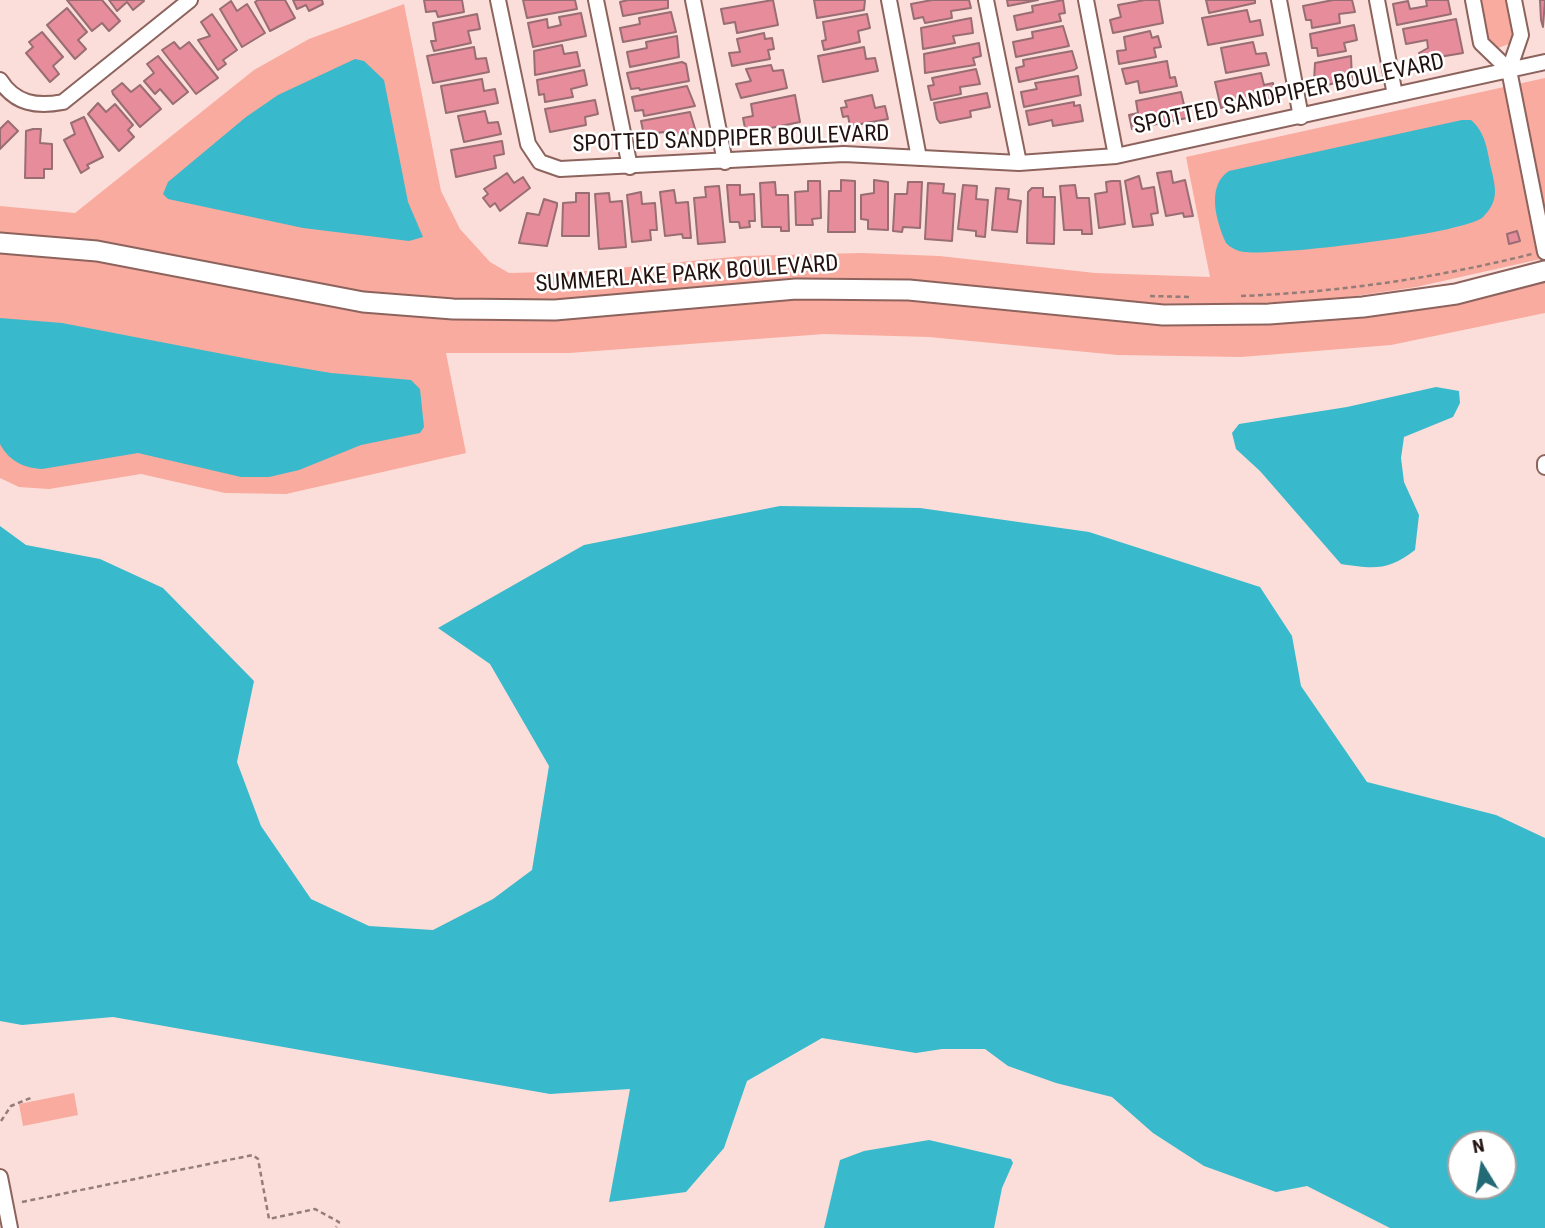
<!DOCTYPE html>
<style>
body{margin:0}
#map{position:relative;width:1545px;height:1228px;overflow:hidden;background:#fbded9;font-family:"Roboto Condensed",sans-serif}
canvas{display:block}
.north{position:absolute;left:1447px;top:1130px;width:70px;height:70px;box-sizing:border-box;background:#fff;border:2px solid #a7a19f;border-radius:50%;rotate:349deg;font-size:19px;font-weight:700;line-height:28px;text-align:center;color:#231310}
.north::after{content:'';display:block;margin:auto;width:24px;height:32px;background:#226b76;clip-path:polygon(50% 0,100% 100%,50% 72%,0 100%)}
</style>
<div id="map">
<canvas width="1545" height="1228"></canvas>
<div class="north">N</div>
</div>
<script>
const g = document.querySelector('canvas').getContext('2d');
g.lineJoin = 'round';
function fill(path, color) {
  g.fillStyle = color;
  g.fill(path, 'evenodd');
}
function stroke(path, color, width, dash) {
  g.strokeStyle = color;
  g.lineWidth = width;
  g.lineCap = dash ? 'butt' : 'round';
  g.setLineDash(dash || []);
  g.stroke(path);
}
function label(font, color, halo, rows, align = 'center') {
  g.font = font + ' "Roboto Condensed",sans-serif';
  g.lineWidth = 5;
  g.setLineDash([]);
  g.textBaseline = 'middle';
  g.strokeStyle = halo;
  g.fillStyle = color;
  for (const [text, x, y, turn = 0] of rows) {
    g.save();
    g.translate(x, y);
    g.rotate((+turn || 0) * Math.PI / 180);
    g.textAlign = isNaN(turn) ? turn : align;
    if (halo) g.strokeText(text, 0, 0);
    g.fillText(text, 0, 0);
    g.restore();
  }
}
const green = new Path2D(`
 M1478,0H1507L1514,35L1509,44L1498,48L1487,41Z
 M404,4L441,191L460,229L490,262L509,273L587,271L743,256L861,253L939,256L1095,273L1210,277L1186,157L1545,78V258L1416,287L1342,298L1263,303L1141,304L988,289L573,301H455L365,294L0,234V206L75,213L254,70L309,39Z
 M0,243L453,309L796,289L1274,314L1545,271V313L1391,345L1241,357L1118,355L929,337L824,334L569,353H446L466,453L286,494L225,493L141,474L49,489L19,487L0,478Z
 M74,1093L78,1115L23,1126L19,1104Z`);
const water = new Path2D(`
 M355,59L364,61L384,80L408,202L423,237L409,241L303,228L168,199L163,194L168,182L246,117L278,95Z
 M1462,120H1471C1486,133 1487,150 1491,168C1496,189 1499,201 1483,217C1465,234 1274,256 1244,252C1237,251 1231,248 1226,243C1216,221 1206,186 1229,171Z
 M0,318L62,323L254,360L331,373L411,380L420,389L424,427L420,433L361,445L299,470L269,477H241L138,453L42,469C24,468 9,461 0,444Z
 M1436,387L1459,391L1460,403L1453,417L1404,437L1401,458L1404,482L1419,515L1415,550C1388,571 1374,569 1341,564L1260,471L1236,449L1232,433L1239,424L1347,407Z
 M780,506L920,508L1089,532L1260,587L1292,636L1301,686L1367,782L1496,815L1545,838V1228H1390L1307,1186L1276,1192L1204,1166L1153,1133L1112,1097L1056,1083L1008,1066L985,1049H942L916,1053L822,1038L747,1081L724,1148L686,1192L609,1202L630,1089L550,1094L113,1017L22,1025L0,1021V526L26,545L100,559L163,588L254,681L237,762L261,826L311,899L369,926L433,930L493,899L532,870L549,766L490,664L438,628L584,545ZM1461,1144H1503V1186H1461Z
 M929,1140L1011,1159L1013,1163L1002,1188L994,1228H824L840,1160L864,1151Z`);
const building = new Path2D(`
 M67,0H102L120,21L109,31L102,23L92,31Z
 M109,0H143L144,1L133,10L127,2L117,11Z
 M258,0H285L295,18L270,31L255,2Z
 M293,0H322L323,4L309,11L306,5L297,9Z
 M424,0H462L464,12L438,17L436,11L426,12Z
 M523,0H575L577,9L527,18Z
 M628,0H668V8L623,16L620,2Z
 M773,0L778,25L737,33L735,22L724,24L721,9Z
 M814,0H865L864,10L817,18Z
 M932,0H969L971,8L951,11L952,18L925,23L923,17L914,19L911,4Z
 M1007,0H1038L1008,6Z
 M1063,0L1065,13L1059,14L1061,21L1017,30L1014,16L1033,12L1032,6Z
 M1145,0H1159L1163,23L1113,33L1110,20L1121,17L1118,5Z
 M1206,0H1255V3L1209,13Z
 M1333,0H1352L1355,12L1339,14L1340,23L1312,28L1311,20H1306L1303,6Z
 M1426,0H1448L1451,14L1397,25L1393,4L1408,1L1410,9L1427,6Z
 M1540,0H1545L1543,27L1541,20Z
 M231,1L237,11L247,4L265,33L242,47L220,9Z
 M67,8L87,32L78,40L86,49L75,59L47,25Z
 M1247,10L1250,22L1260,20L1263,35L1208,45L1202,18Z
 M671,12L676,32L623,42L620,28L640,24L639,18Z
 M581,13L586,36L533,47L528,23L547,19L548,28L561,25L559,17Z
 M212,14L237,50L223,60L226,64L218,70L198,40L210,36L201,22Z
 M477,14L480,29L468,31L471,43L434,51L431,41H436L433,23Z
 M867,14L870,28L858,31L860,42L824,50L822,41L826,40L823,22Z
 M971,18L973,33L953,36L955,43L923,49L921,28Z
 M1456,19L1463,53L1421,60L1419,53L1428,48L1427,40L1406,44L1403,29Z
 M1354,25L1357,40L1344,43L1346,51L1318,56L1317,48H1312L1310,34Z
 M1063,26L1069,46L1016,57L1013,42L1033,38L1032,32Z
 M1150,31L1152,38L1158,36L1161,47L1154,48L1156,57L1119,64L1117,51L1126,50L1124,37Z
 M42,32L63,57L53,66L59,74L50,82L26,53L33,47L29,42Z
 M764,33L765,39L772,38L774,49L768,50L770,59L732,66L729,53L740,52L737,39Z
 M677,36L679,57L630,67L627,52L647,48L646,42Z
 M174,42L180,49L189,42L218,78L196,94L162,50Z
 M1253,42L1256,54L1266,53L1269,65L1226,73L1221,48Z
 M979,43L981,56L973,58L975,65L925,73L924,54Z
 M562,45L564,54L577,52L580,66L535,75L534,51Z
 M474,47L476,59L486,58L489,72L433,83L427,56Z
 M864,47L866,59L875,58L878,71L823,82L818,56Z
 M1072,51L1077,68L1074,70L1019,82L1016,68L1024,66L1023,60Z
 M158,56L188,92L173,104L160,89L155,94L144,81L154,73L147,64Z
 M1351,56L1352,80L1321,86L1320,80L1314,81L1315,63Z
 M1167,61L1170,78L1175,77L1177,86L1140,93L1138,81L1126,84L1122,69Z
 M682,62L686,64L689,81L640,90L639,88L631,89L627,73Z
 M771,65L773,71L783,70L787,88L741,98L736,84L751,81L746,69Z
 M976,69L980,84L960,87L961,94L931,100L928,86L934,85L932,78Z
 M584,70L587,85L571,89L573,97L545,102L544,94L539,95L537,80Z
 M1261,73L1264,85L1273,83L1275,97L1221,108L1215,82Z
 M1078,76L1081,95L1024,107L1021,92L1037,89L1035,83Z
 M482,79L484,91L495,89L498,103L446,113L441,86Z
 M122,83L131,92L140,85L161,109L140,127L113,94L112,91Z
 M687,86L695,106L644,116L643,110L635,111L632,97Z
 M1181,92L1187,118L1132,129L1129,115L1138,113L1136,101Z
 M987,93L990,107L970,111L971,117L940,123L937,119L934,103Z
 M795,95L800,122L746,133L743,118L753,116L751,104Z
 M872,95L875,108L885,106L888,119L850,126L848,116L843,117L841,108L847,107L845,101Z
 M595,100L598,114L585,117L586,125L550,132L545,109Z
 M1074,102V106L1080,105L1083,121L1053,126L1052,120L1029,125L1026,111Z
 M98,103L106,112L115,104L133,125L128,130L134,137L119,151L88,114Z
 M485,111L488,123L498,122L501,134L464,142L458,116Z
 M690,112L696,132L665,138L664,132L644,135L641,121Z
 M84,117L103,157L87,165L89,168L81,173L64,140L75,134L71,123Z
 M8,121L18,131L0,149V129Z
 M33,129H41L40,143L52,144V169H44V178H25L26,131Z
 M502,141L504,154L494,156L496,168L456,177L451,150Z
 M1171,171L1173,183L1185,180L1193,216L1184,217L1183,213L1166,216L1157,173Z
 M507,173L514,183L523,177L530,188L500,211L495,203L490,207L483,198L488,194L484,189Z
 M1139,176L1142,189L1154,187L1158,213L1151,214L1153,225L1133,227L1125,181Z
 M841,180L855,181V232H828L829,191H841Z
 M874,180L888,182V230L868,229V220L861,219V195L874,193Z
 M808,181H820L821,218L812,219L813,225H796L795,192L808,191Z
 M1112,181H1120L1125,224L1099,228L1095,194L1107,192L1106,182Z
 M775,182L776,195H788L789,231H781V227H762L760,183Z
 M908,182H922L920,228L903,227L902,232L893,231L895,194H907Z
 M928,183L944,184L943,193L955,194L952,241L925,239Z
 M727,185H740V195L754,194L755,221H749L750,227L740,228L739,222H730Z
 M963,185L977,186L976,199L988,200L985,237L976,236V231L958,229Z
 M1075,185L1077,198H1089L1092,234H1082V230H1064L1060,186Z
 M719,186L725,242L698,244L694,198L706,197L705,187Z
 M996,188L1009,189L1008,199L1021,201L1017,232L992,230Z
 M1032,188H1043V197H1055L1054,244L1027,243L1028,192Z
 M674,190L676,203L688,202L691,238H683L682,234L665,236L660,192Z
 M641,192L642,204L655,203L657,230H650L651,240L632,242L627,195Z
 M576,193H589V236H562L563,203L576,202Z
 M609,193L610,202L622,201L626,247L599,249L595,194Z
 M544,199L557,203V206L547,246L519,243L527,213L539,215Z
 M1517,231L1520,241L1509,244L1507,234Z`);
const path = new Path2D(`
 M1150,296L1189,297
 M1241,296C1340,292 1436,278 1532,254
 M1,1121L11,1106L33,1097
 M22,1202L253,1155L258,1159L269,1219L315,1209L339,1222L336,1227`);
const minor = new Path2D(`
 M498,0L528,144L540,162L560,169L844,154L1019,163L1116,156L1545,62
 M596,0L630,167
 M693,0L725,162
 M889,0L919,158
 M986,0L1019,163
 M1086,0L1116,156
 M1279,0L1301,117
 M1377,0L1395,95
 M1473,0L1481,43L1509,70
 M1514,0L1521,35L1509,70L1545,252
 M0,80C15,104 37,107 63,102L190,0
 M1545,463V467
 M0,1177L10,1228`);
const major = new Path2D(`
 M0,243L97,251L363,302L453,309L555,310L796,289L909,290L1163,315L1269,314L1363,307L1456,294L1545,271`);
const streetNames = [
 ["SPOTTED SANDPIPER BOULEVARD",1289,95,-12],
 ["SPOTTED SANDPIPER BOULEVARD",731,140,-2],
 ["SUMMERLAKE PARK BOULEVARD",687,275,-4]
];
fill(green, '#f8ab9e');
fill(water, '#38b9cc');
fill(building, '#e78c9b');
stroke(building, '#986d73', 2);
stroke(minor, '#8d635d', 18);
stroke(major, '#8d635d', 23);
stroke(path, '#947d79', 2.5, [5, 3.5]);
stroke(minor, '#fff', 14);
stroke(major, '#fff', 19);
label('23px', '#231310', '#fff', streetNames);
</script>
